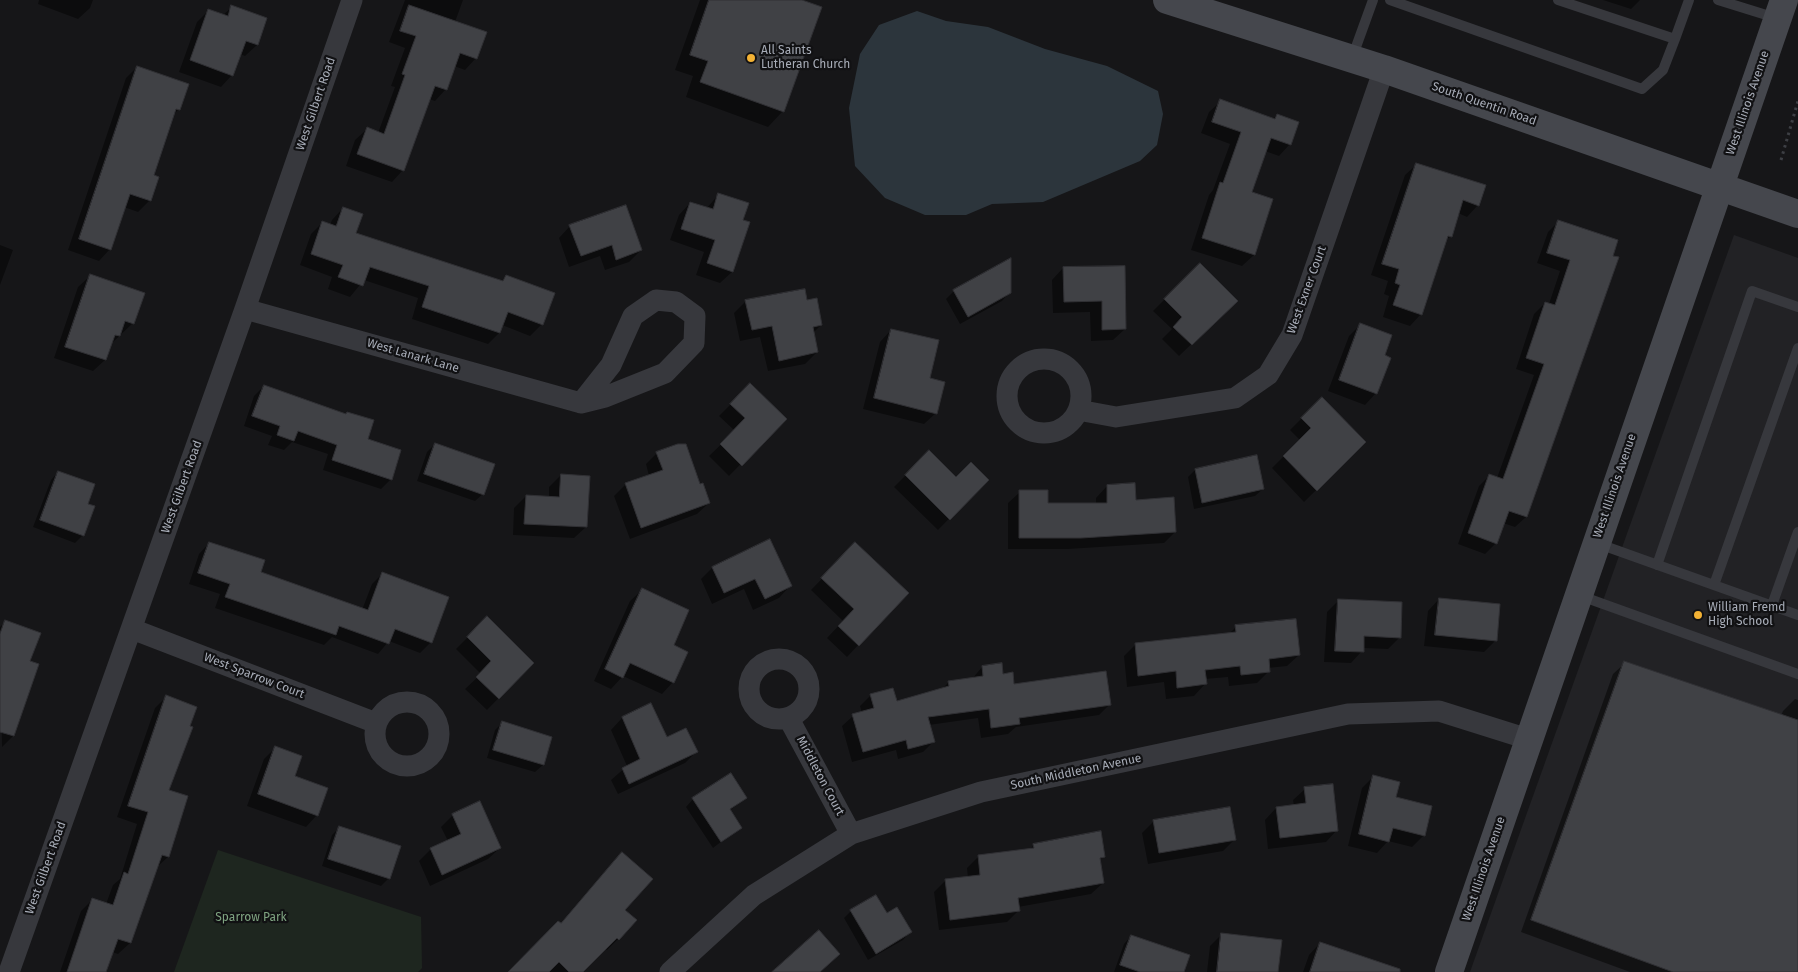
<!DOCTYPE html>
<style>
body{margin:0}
canvas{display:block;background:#161618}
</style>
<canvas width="1798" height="972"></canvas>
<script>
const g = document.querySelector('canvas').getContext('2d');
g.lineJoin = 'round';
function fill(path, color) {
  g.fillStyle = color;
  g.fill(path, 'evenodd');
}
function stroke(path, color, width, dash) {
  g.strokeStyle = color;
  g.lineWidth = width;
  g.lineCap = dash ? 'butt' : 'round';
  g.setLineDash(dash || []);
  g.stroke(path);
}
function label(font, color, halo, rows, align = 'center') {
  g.font = font + ' "Fira Sans",sans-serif';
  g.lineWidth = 4.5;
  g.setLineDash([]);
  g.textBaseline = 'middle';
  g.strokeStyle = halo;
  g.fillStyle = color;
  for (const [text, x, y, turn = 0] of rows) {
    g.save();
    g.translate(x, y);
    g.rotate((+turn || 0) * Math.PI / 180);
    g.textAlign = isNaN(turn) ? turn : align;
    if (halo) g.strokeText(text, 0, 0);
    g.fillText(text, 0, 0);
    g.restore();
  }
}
const built = new Path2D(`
 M1734,235L1798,258V972H1470Z`);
const green = new Path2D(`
 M218,850L421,917L422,968L418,972H174Z`);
const water = new Path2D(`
 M917,11L946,21L988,27L1045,49L1107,66L1158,91L1163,114L1157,145L1140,161L1043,202L992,204L966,215H925L885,198L855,166L849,108L860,54L879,25Z`);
const shadow = new Path2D(`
 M39,0H93L90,8L78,19L38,4Z
 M405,0H463L455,22L476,58L465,70L454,66L446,89L435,101L429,99L403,170L392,182L346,166L355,140L367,129L378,133L395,87L391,86L405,48L389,42Z
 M700,0H805L783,111L768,127L686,97L693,76L675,70Z
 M1603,0H1640L1631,9Z
 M232,7L266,19L257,45L245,56L240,54L232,75L221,87L179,72L197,22L209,10L223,15Z
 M137,67L178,110L173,115L152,176L150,200L138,212L124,207L110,249L99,261L68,250L126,78Z
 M1221,101L1273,119L1277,115L1290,144L1279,156L1265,151L1250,193L1272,200L1254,255L1242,266L1191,250L1209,195L1213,190L1230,144L1201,133L1209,112Z
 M1417,164L1478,205L1467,217L1458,213L1451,236L1444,242L1421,314L1410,326L1383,317L1389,296L1384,294L1388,281L1371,275L1405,175Z
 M719,194L741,221L749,223L732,272L720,283L696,275L704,252L670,240L679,215L690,203L706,209Z
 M343,208L354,233L501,282L506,276L542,324L530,336L502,325L499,333L488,344L412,319L418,298L364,280L350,297L328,289L332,277L300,265L311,234L323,222L330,225L332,220Z
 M1558,222L1617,258L1526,517L1515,527L1503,523L1496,543L1485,554L1458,544L1479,486L1490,475L1497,478L1534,375L1516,369L1534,314L1545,303L1549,304L1560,271L1537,263L1548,232Z
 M570,226L641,250L629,262L605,270L600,256L569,267L559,238Z
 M0,245L13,250L0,285Z
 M1200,264L1225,312L1179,356L1162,339L1172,329L1153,311Z
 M1124,267L1125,329L1113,340L1091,341L1090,312L1053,313L1052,280L1063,268Z
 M90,276L133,323L110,345L105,360L93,371L54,358L78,287Z
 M954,291L1009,293L1002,301L960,324L946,299Z
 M746,301L806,302L821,325L813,333L817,352L805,364L768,371L760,337L740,341L734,313Z
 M1360,325L1383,356L1376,393L1365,405L1328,391L1349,336Z
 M891,330L928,379L936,413L924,424L863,409L880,342Z
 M750,385L785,419L729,476L709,456L735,431L719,416Z
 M264,386L367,440L391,479L381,489L323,470L328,454L292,442L284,450L268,445L272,436L244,426L254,396Z
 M1322,398L1365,442L1304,502L1272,468L1300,440L1290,430Z
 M435,444L483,494L475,501L417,481L427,452Z
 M929,452L956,478L987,480L938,530L894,487Z
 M657,453L699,485L709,503L697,514L630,539L614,496L626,484L649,476L646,464Z
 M1195,470L1263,489L1255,496L1194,509L1188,477Z
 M58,472L86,504L83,535L75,543L33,527L51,480Z
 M561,475L586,527L574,538L513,535L514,508L526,496L549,497V487Z
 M1107,486L1135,501L1175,532L1164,543L1068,549H1008V503L1020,492L1047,504H1096V498Z
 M769,541L790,586L779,598L753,610L744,589L712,604L701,579L712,568Z
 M209,543L260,573L362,610L372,584L382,574L431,642L420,653L389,641L378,654L332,637L324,645L215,608L220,594L189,584L199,554Z
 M844,556L907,593L847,657L827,638L843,621L811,590Z
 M642,590L672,645L673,682L662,694L623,676L611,689L594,681L630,601Z
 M1439,599L1495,641L1484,652L1424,646L1428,611Z
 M1338,601L1400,637L1388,649L1363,648L1362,651L1351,663L1324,662L1327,612Z
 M487,618L533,663L487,710L465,689L481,674L456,649Z
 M6,621L29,662L13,736L2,747L0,627Z
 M1236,627L1299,655L1287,666L1268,668L1269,671L1257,683L1229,686L1228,677L1205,679V684L1194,696L1166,699L1164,682L1127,687L1124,656L1135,645L1228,635Z
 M1625,663L1781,716L1783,711L1795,699L1798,700V972H1630L1521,932L1613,674Z
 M982,667L1002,675L1013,685L1110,704L1099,715L1016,727L1008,734L981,738L978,718L929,725L934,741L923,752L898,759L896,750L852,762L842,726L853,716L862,713L860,706L871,695L896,703L941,690L949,682L972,679Z
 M166,697L168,791L187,796L168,857L157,867L130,943L118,954L112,952L104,972H60L81,911L93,899L106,904L113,885L120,879L137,824L117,817L155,708Z
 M651,705L666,738L696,752L685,763L618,794L611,780L627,766L611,730L622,718Z
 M502,723L551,737L543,765L535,772L487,758L495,730Z
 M275,748L317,815L306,827L247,806L264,759Z
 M1373,777L1394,798L1424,835L1412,847L1388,841L1377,853L1348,846L1362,788Z
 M1305,789L1337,830L1326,842L1268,849L1265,820L1276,808L1294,806L1293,800Z
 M746,798L729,811L740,827L713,848L686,807L693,799Z
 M453,815L500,848L488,859L430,886L419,861L431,849L448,841L441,827Z
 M1154,821L1235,839L1223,851L1148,864L1142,833Z
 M340,827L389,878L381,886L322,866L332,835Z
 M1034,845L1104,856L1099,861L1103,883L1091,894L1018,907V911L1007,922L939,930L934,892L946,880L968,878L967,868L979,856L1029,850Z
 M611,865L624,910L618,939L607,950L604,948L581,972H509L560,924Z
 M851,911L886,915L910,932L903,940L868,960L844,918Z
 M1222,934L1276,972H1207L1210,946Z
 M1131,936L1183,972H1114L1124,944Z
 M1320,943L1377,972H1303L1309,955Z`);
const building = new Path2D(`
 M709,0H802L822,7L784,112L700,82L708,61L690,55Z
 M231,5L267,18L258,45L246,41L233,76L190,60L208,9L228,16Z
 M409,5L487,32L477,59L460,53L447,90L435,86L404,171L357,154L367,127L384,134L405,75L402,74L416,36L400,31Z
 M137,66L189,84L180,110L176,109L154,175L159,177L151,201L130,194L111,250L79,239Z
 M1220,99L1275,119L1277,114L1299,122L1291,145L1271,138L1252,192L1273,199L1255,255L1202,238L1220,182L1223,183L1241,132L1212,122Z
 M1416,163L1486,185L1479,206L1463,200L1452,237L1448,236L1422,315L1393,305L1400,285L1395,283L1399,269L1382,264Z
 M718,193L749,203L743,220L750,222L733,272L707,263L715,240L681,229L690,202L713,209Z
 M626,205L642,250L616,260L612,245L581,256L569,225Z
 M343,207L363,214L356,233L503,281L506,275L555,293L543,325L508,312L500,333L422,307L429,286L370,267L363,286L338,277L343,265L311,254L322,221L336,226Z
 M1558,220L1618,240L1613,256L1619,257L1527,517L1509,511L1497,544L1468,533L1489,474L1503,479L1544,364L1526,358L1545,302L1555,305L1570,260L1547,253Z
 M1011,258V293L968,317L953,290Z
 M1200,263L1238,301L1192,345L1173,327L1182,317L1164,299Z
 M1125,266L1126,329L1102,330V301L1064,302L1063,267Z
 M90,274L145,293L134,324L125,321L120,336L115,335L106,360L65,347Z
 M805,289L807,300L817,298L822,325L813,327L818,352L779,361L772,326L752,330L745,300Z
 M1360,323L1392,335L1385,355L1391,358L1377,394L1339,380Z
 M891,329L939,340L930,378L945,382L937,414L874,398Z
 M750,383L787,419L742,466L720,444L745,418L730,404Z
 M264,385L346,414L347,412L374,420L368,439L401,450L392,480L332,460L337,445L298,431L294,441L277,435L280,426L252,416Z
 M1322,397L1366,442L1317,491L1283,456L1311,428L1301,418Z
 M435,443L495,464L484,495L424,474Z
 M678,444H686L700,484L703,483L710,503L641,528L625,483L663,470L656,452Z
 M929,450L956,477L971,462L989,480L950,520L905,475Z
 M1257,455L1264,489L1202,503L1195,469Z
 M58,471L95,484L88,504L95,506L84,536L40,520Z
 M561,474L590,476L587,527L524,524L526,495L559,497Z
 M1135,483L1136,500L1174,497L1176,532L1081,538H1019V490H1048V503H1107V485Z
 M770,539L792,586L765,599L755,579L724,593L712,567Z
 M209,542L265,560L261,572L368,610L382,572L449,597L432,643L395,629L389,644L339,626L336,635L225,597L230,584L198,573Z
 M855,542L909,593L859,646L838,626L854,609L821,578Z
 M642,588L689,610L674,645L688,652L674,683L630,663L623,678L605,669Z
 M1439,598L1500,604L1497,641L1435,635Z
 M1338,599L1402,602L1401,638L1364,636V652L1335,651Z
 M487,616L534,663L499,699L476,677L491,661L467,637Z
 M1296,619L1300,655L1269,659L1270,672L1241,675L1240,666L1205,670L1207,684L1177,688L1176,671L1138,676L1135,643L1236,632L1235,625Z
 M5,620L41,633L30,661L39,664L14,736L0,732V634Z
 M1624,661L1798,720V972H1673L1531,920Z
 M1002,663L1003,674L1013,672L1014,684L1106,671L1111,705L1019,718L1020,724L991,728L989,709L928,717L935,742L908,749L906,740L863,752L852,714L874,708L870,694L893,688L897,701L949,686L948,681L983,676L982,666Z
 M166,695L197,707L190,726L193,727L169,790L188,796L169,857L162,855L131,943L118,939L106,972H67L92,898L113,905L124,872L128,874L148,812L128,806Z
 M651,703L667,737L686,728L698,752L629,784L622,768L640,759L622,717Z
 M502,721L552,737L544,765L493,750Z
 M275,746L302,756L295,776L328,788L318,816L258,794Z
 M731,773L747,798L730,809L742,828L721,842L692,798Z
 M1373,775L1400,782L1396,797L1432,806L1425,836L1393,828L1389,842L1359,834Z
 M1333,784L1338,831L1280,838L1276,807L1306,803L1304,787Z
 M480,801L501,848L442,875L430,848L461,834L452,814Z
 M1230,807L1236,840L1159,853L1153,820Z
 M339,826L401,846L390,879L328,859Z
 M1101,831L1105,857L1100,858L1104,883L1018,898L1020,911L950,920L945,879L980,875L978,855L1034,848L1033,844Z
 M622,852L653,879L625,910L637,920L619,940L617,938L583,972H569L559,962L549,972H508L558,921L561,923Z
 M876,895L887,913L897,907L912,932L876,954L850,910Z
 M819,930L840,954L820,972H772Z
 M1221,933L1282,940L1278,972H1217Z
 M1131,935L1190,955L1184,972H1140L1120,965Z
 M1320,942L1400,969V972H1310Z`);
const path = new Path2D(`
 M1781,160L1798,101`);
const service = new Path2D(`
 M1390,0L1642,89L1663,70L1675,39
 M1558,0L1675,39L1689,0
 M1718,0L1776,18
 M1352,58L1373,0
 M1599,544L1798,615
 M1657,565L1752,291L1798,307
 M1714,585L1798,348
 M1581,596L1798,674
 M1772,605L1798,532`);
const minor = new Path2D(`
 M245,309L581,403L605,397L665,373L694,343L695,316L676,302L656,300L633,316L611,365L581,403
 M1007 396a37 37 0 1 1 74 0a37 37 0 1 1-74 0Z
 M1078,410L1116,417L1235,398L1268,375L1292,335L1384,69
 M132,629L376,723
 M749 689a30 30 0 1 1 60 0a30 30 0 1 1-60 0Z
 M375 734a32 32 0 1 1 64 0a32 32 0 1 1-64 0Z
 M789,719L851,834
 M9,972L245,309L352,0
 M670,972L754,895L851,834L981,792L1348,714L1439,711L1528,739`);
const secondary = new Path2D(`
 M1167,0L1384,69L1798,214
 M1449,972L1784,0`);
const markers = [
 [751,58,5,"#f2b134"],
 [1698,615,5,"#f2b134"]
];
const poiNames = [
 ["All Saints",761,51],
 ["Lutheran Church",761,65],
 ["William Fremd",1708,608],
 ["High School",1708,622]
];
const streetNames = [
 ["West Illinois Avenue",1748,103,-71],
 ["West Gilbert Road",316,104,-71],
 ["South Quentin Road",1484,104,19],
 ["West Exner Court",1307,290,-70],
 ["West Lanark Lane",413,356,16],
 ["West Illinois Avenue",1615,486,-71],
 ["West Gilbert Road",182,487,-70],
 ["West Sparrow Court",254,676,21],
 ["South Middleton Avenue",1076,772,-12],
 ["Middleton Court",820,776,62],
 ["West Gilbert Road",46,868,-70],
 ["West Illinois Avenue",1484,869,-71]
];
const parkNames = [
 ["Sparrow Park",251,918]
];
fill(built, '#222225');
fill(green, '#1e261f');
fill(water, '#2c353c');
fill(shadow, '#0007');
fill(building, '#404145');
stroke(building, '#303034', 1);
stroke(path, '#3d3f44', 3, [2.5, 4]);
stroke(service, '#37383d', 10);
stroke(minor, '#37383d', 21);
stroke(secondary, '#45474d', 28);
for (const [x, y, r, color] of markers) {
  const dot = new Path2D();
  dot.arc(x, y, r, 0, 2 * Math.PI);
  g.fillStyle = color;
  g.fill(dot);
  stroke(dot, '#111113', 2);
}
label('12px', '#a8adb8', '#111113', poiNames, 'left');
label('12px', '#a8adb8', '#111113', streetNames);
label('12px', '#7fa381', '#111113', parkNames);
</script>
